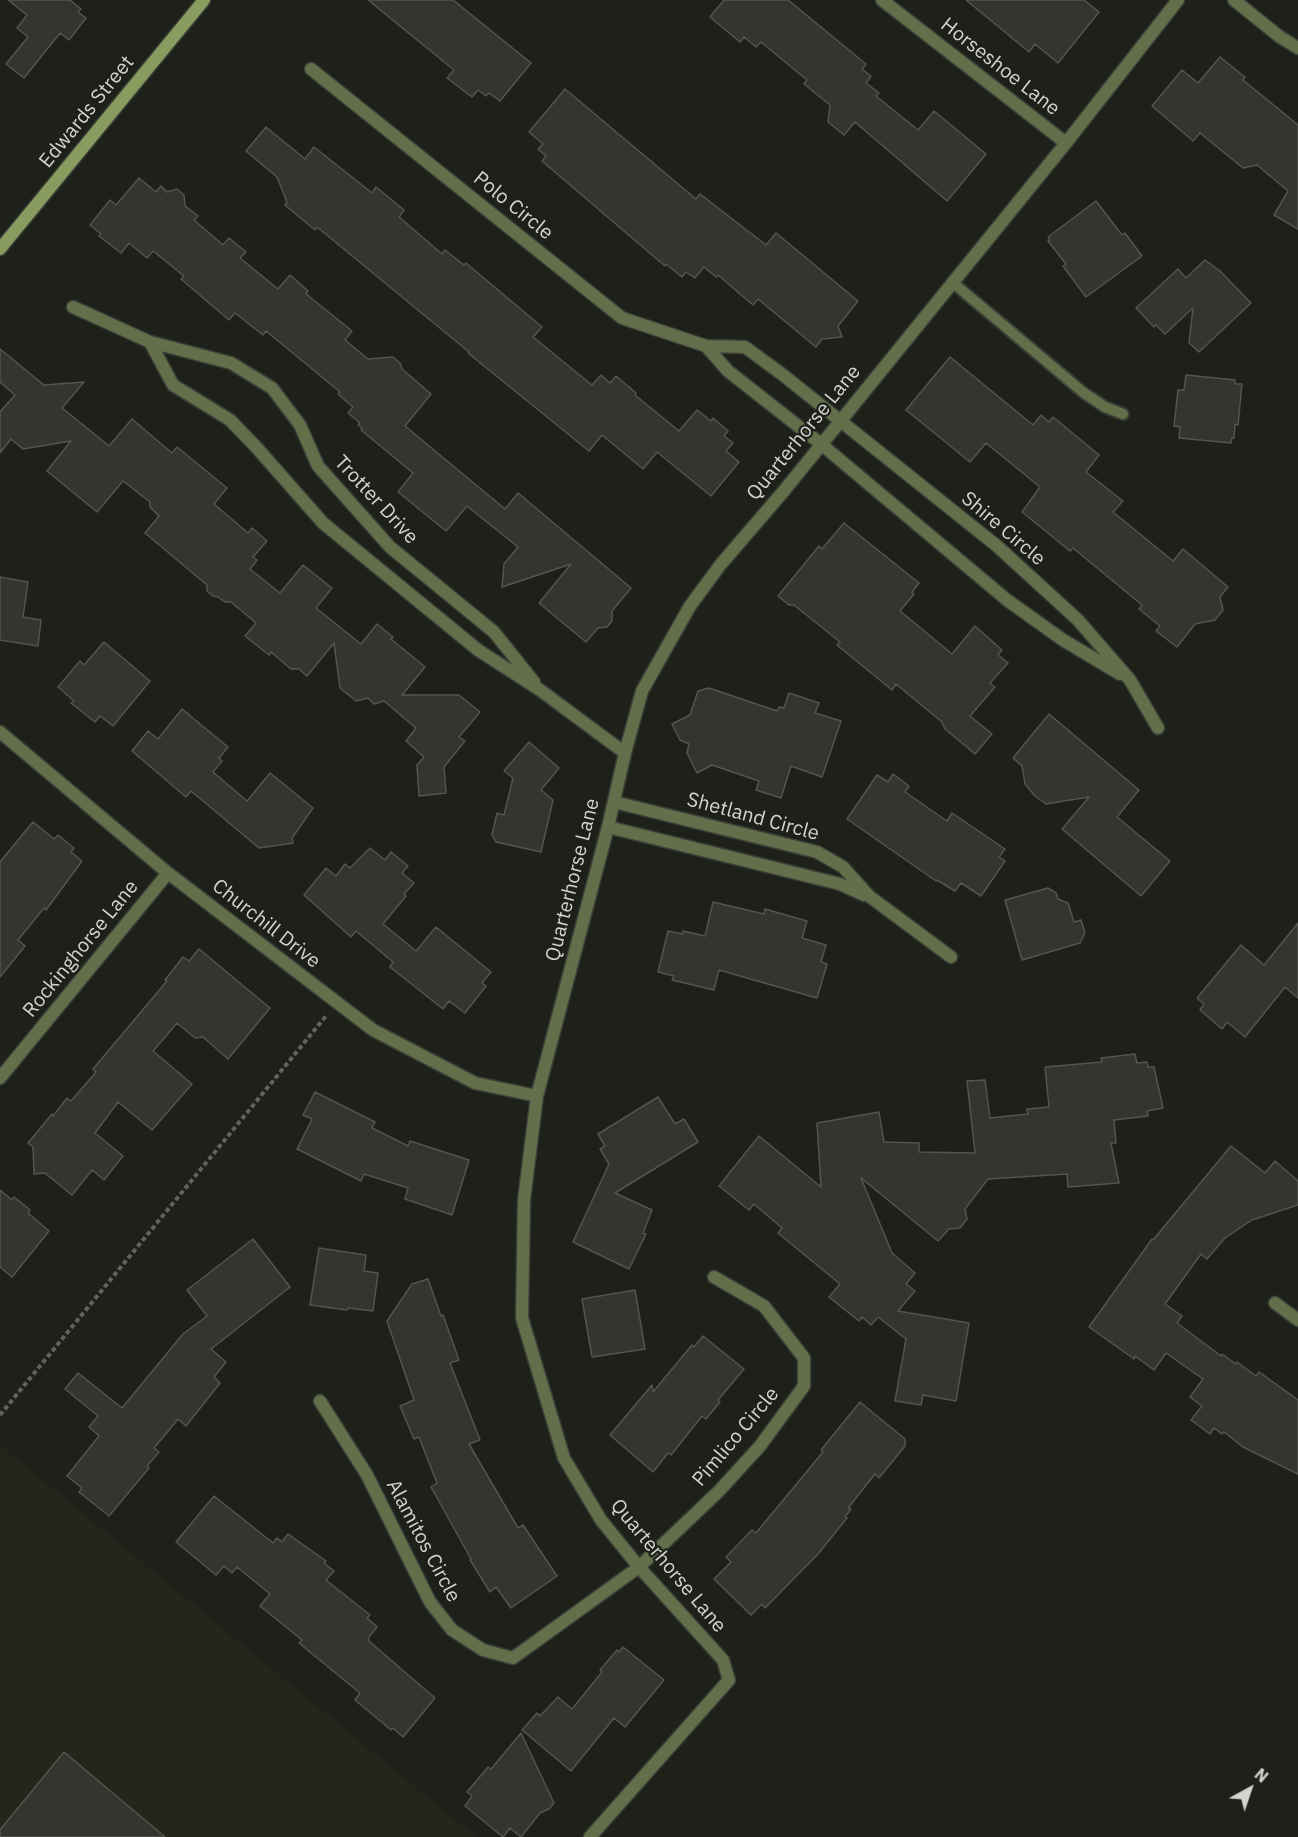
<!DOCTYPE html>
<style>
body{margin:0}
#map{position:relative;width:1298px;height:1837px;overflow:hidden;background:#1e201a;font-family:"IBM Plex Sans",sans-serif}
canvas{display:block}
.north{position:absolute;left:1220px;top:1759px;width:60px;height:60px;-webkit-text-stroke:4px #1e201a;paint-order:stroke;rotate:40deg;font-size:16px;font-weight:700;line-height:24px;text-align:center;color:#d3d4d0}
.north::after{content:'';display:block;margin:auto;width:21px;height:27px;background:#d3d4d0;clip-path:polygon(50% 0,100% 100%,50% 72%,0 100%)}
</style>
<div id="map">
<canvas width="1298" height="1837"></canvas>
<div class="north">N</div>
</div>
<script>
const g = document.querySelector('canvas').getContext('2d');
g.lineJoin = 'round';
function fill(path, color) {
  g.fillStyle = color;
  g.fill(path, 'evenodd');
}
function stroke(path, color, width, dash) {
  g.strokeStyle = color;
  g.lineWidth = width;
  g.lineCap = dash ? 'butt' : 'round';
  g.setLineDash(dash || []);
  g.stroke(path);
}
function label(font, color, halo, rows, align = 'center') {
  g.font = font + ' "IBM Plex Sans",sans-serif';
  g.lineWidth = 4.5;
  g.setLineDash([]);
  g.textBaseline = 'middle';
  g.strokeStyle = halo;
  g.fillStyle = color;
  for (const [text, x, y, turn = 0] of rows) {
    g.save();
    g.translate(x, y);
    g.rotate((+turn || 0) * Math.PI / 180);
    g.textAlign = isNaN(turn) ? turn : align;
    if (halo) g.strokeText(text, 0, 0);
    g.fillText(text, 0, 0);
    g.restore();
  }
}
const built = new Path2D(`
 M0,1445L476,1837H0Z`);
const building = new Path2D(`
 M8,0H70L81,9L78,12L86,18L69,40L60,33L24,78L6,64L28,37L17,28L27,15Z
 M368,0H453L531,63L500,101L489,93L486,96L478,90L472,97L447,78L454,70Z
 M724,0H788L866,64L862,69L871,76L866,83L879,93L876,96L918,130L934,111L986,154L947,201L855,122L844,135L828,122L830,105L804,84L807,80L761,42L756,47L744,37L740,42L710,17Z
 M966,0H1084L1099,12L1058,63L1035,44L1029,52Z
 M1220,57L1245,77L1243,80L1298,125V229L1274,215L1288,191L1257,165L1243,168L1200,133L1193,141L1152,106L1182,70L1198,83Z
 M565,89L696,199L700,194L766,245L776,233L858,301L838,326L842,337L822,339L816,347L758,299L753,305L718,275L716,277L704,267L695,278L686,272L682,277L666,264L665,266L542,161L546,156L538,149L543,144L529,132Z
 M266,127L305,159L314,147L372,193L376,187L404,210L399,217L442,254L445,250L464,265L466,263L542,327L533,337L592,385L601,375L610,383L616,376L636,393L635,395L679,431L697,410L711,421L713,418L728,431L724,436L733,443L726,451L739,462L711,496L657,452L643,469L602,435L589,451L468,353L469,352L317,227L315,230L285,205L287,202L277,177L246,151Z
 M139,178L156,192L161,186L167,192L177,189L184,195L185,206L198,216L194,220L223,245L229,238L246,252L240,258L278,289L290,275L308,291L306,294L352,331L345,340L368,359L393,357L400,363L402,369L431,394L405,426L505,509L518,493L631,588L612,611V621L607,627L598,628L586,642L539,603L571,564L502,587L504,564L518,547L467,506L446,531L398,492L413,473L361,430L362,428L358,425L360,423L348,413L353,407L338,394L340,392L266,331L263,335L235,313L229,320L181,279L184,276L153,251L147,258L129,243L121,253L99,236L101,234L90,225L110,200L116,205Z
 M1096,201L1122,235L1125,233L1142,256L1086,297L1063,266L1066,264L1048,241L1050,240L1048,237Z
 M1205,260L1220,271L1251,303L1199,352L1189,343L1193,308L1165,334L1156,325L1154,327L1136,308L1178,269L1186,278Z
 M0,349L44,385L84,382L62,408L109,446L132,419L172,453L177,447L227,488L214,504L248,533L252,528L267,541L253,557L257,560L250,569L280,593L303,565L332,588L316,608L361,644L377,624L393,637L391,639L425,667L402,695H459L480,712L459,737L465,741L444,767L446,793L419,796L417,765L424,757L406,741L416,728L384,701L374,704L368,698L356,701L340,688L334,643L307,676L299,669H291L271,652L269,655L245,636L256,623L231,602H225L218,597L213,596L207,591V585L145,533L159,516L150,507V502L123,481L97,512L47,471L71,441L23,449L11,439L0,453V412L15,395L0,382Z
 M950,357L1033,425L1041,415L1049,422L1053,417L1099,455L1086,472L1123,501L1113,512L1173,561L1183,549L1228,587L1220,597L1223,610L1215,620L1195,624L1177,647L1156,631L1160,626L1139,609L1142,605L1073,548L1070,551L1022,512L1040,487L986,443L970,462L906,410Z
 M1186,375L1235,380V384H1242L1238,425L1235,424L1234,438H1232L1231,443L1179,438L1180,427L1174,426L1178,390H1184Z
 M844,523L919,583L912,592L914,594L900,611L952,654L975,626L1002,650L998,655L1008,663L990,683L995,687L970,716L992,734L975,754L945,729L942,722L896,684L892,690L837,645L840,642L794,605H789L778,596L819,546L822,549Z
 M0,577L28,582L23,617L41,620L38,646L0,640Z
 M104,642L150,681L113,726L100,716L95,722L71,703L74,701L58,687L80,661L84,665Z
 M709,688L777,711L779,707L784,708L789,693L819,703L815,713L841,721L822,777L791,766L781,798L756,790L759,781L712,765L697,773L687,753L689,744L680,740L672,724L690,715L698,691Z
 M182,709L228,747L219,758L222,761L213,772L247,801L270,773L313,808L292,838L293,843L259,848L191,791L186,797L132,751L148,731L158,739Z
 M1049,714L1139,790L1117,817L1170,861L1141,896L1062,829L1089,797L1046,804L1035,796L1025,784L1022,766L1013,758Z
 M529,742L559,768L541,790L553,800L541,852L496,842L492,835L497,813L504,815L513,778L504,771Z
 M893,774L909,786L905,792L947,821L952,813L1005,849L999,857L1005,861L981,896L961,883L955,891L937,880L936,881L847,819L877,775L888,782Z
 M33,822L54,839L58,835L74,848L71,852L82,861L46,910L44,908L18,940L25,946L0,977V862Z
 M370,848L385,860L391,852L408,866L402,873L414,883L404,894L406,896L383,924L416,951L436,927L491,972L482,983L486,986L465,1013L449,1001L443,1009L390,967L393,962L356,931L351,937L304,895L326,868L336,876L345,864L350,868Z
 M1048,888L1056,893L1058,899L1068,903L1074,922L1081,920L1085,933L1080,943L1022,960L1005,900Z
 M713,902L764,914L765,909L807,921L802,938L826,945L821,962L827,964L817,998L719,970L714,990L672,980L674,976L658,972L668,931L683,934V931L705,936Z
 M1298,923V998L1285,987L1245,1037L1227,1022L1222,1029L1200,1010L1204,1004L1197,998L1241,945L1264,965Z
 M199,949L270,1008L228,1059L203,1037L195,1038L177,1023L153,1051L192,1084L152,1130L118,1102L95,1133L123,1156L104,1180L92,1170L72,1195L45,1173L34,1174L33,1147L28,1143L52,1114L53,1116L67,1098L71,1101L96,1072L93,1069L167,981L165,980L183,957L189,961Z
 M1135,1054L1137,1063L1147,1062L1148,1067H1154L1163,1108L1147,1111L1148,1116L1114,1120L1116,1143H1111L1119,1183L1068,1187L1067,1174L988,1179L965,1209L967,1219L960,1228L949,1229L938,1241L861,1178L892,1253L915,1273L906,1284L915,1291L898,1311L969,1323L956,1401L923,1395L921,1405L895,1401L906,1339L878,1317L871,1325L862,1317L859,1321L829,1297L840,1284L778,1233L782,1228L754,1204L749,1210L719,1186L759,1136L821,1187L817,1123L879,1112L884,1142L919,1143V1152L975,1153L967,1081L985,1080L990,1118L1028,1114L1027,1109L1049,1107L1045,1067L1102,1062L1101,1058Z
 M315,1092L375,1122L372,1128L408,1146L410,1141L469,1160L452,1215L405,1199L408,1188L364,1174L361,1181L297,1149L312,1119L303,1115Z
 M658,1097L675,1124L684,1119L698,1142L615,1193L652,1210L643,1233L646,1234L629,1269L573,1242L609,1164L600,1149L605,1146L598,1134Z
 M1231,1146L1265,1173L1275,1161L1298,1181V1205L1252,1220L1225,1238L1207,1259L1201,1254L1165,1304L1182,1316L1177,1323L1221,1356L1222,1354L1236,1364L1237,1362L1256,1376L1259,1372L1298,1400V1474L1243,1447L1224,1432L1222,1434L1214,1428L1210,1434L1191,1420L1202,1406L1190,1397L1203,1379L1166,1353L1154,1370L1135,1356L1134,1359L1089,1327L1152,1239L1153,1240Z
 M0,1190L12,1200L14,1197L30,1210L28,1213L49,1231L12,1277L0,1267Z
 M253,1239L290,1287L211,1349L226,1362L214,1377L220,1383L186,1426L178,1419L154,1448L159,1452L147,1466L149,1468L109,1516L79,1492L82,1488L67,1476L99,1436L89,1427L98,1416L65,1389L78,1373L122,1408L183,1334L207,1316L187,1290Z
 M319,1248L366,1255L364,1271L378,1273L373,1311L348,1308L347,1310L310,1305Z
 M428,1279L441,1316L443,1315L459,1360L450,1363L480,1440L469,1444L518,1528L523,1525L557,1576L511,1608L496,1587L490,1592L470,1560L471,1559L431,1487L437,1483L419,1437L414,1439L400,1406L414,1400L387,1321L412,1284Z
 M635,1290L645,1349L592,1357L582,1299Z
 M703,1336L744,1369L718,1400L720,1402L706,1419L702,1416L671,1455L668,1453L653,1472L610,1435L652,1385L653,1392L692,1345L694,1347Z
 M860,1402L905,1439V1446L879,1478L875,1474L848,1508L851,1509L845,1517L847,1518L818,1554L765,1608L762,1604L751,1615L714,1579L731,1562L726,1557L752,1530L756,1533L823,1452L821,1450Z
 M214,1496L273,1543L277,1538L282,1542L288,1534L326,1561L324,1563L334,1571L326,1580L370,1615L367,1618L377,1627L368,1638L370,1642L435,1698L403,1737L393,1728L391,1730L355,1700L360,1693L299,1643L302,1640L260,1606L270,1594L237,1567L232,1573L224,1566L216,1575L176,1542Z
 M623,1647L664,1680L625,1727L614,1718L571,1771L522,1730L537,1713L540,1716L558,1697L572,1709L602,1672L600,1670L617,1650L619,1652Z
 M521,1733L554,1803L549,1809L540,1813L521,1837L510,1828L503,1837L465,1806L472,1796L467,1792L488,1767L491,1769Z
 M64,1752L165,1837H0V1830Z`);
const path = new Path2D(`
 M0,1415L326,1016`);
const service = new Path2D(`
 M952,282L1084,393L1105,407L1123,414`);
const minor = new Path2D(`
 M882,0L1066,143
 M1234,0L1280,37L1298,48
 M311,69L622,318L706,346L745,347L783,375L997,546L1078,620L1130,680L1158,728
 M73,307L150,342L231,363L272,388L300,425L318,466L390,547L494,632L534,682
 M150,342L173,385L230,420L257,448L323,523L478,650L540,690L625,753
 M706,346L728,371L821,444L1007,600L1063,640L1120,674
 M0,732L168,873L373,1030L475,1083L537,1096
 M614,802L817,852L843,867L869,896L951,957
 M608,827L840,884L864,895
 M0,1078L168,873
 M1275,1303L1298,1320
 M320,1401L367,1475L430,1602L452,1630L483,1650L513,1658L639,1567L719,1491L760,1446L804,1386V1358L764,1306L714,1277
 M590,1837L729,1680L723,1660L639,1567L601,1520L564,1458L522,1318L524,1200L537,1096L608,827L625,753L642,691L690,606L721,564L783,492L1066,143L1178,0`);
const secondary = new Path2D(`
 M0,249L204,0`);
const streetNames = [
 ["Horseshoe Lane",1000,67,38],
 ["Edwards Street",87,112,-51],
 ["Polo Circle",513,206,39],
 ["Quarterhorse Lane",804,433,-51],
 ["Trotter Drive",376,500,47],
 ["Shire Circle",1003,529,40],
 ["Shetland Circle",753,817,15],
 ["Quarterhorse Lane",573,880,-76],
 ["Churchill Drive",266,924,38],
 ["Rockinghorse Lane",81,949,-51],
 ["Pimlico Circle",736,1437,-50],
 ["Alamitos Circle",423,1541,62],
 ["Quarterhorse Lane",668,1566,50]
];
fill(built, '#23271b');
fill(building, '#33352f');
stroke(building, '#53554e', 1.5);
stroke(service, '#3b3d37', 14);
stroke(minor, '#3b3d37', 15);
stroke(secondary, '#3b3d37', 15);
stroke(path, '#61635e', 4, [4.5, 3]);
stroke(service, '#626f4a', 10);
stroke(minor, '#626f4a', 12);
stroke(secondary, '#899c60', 12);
label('20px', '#d3d4d0', '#1e201a', streetNames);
</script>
